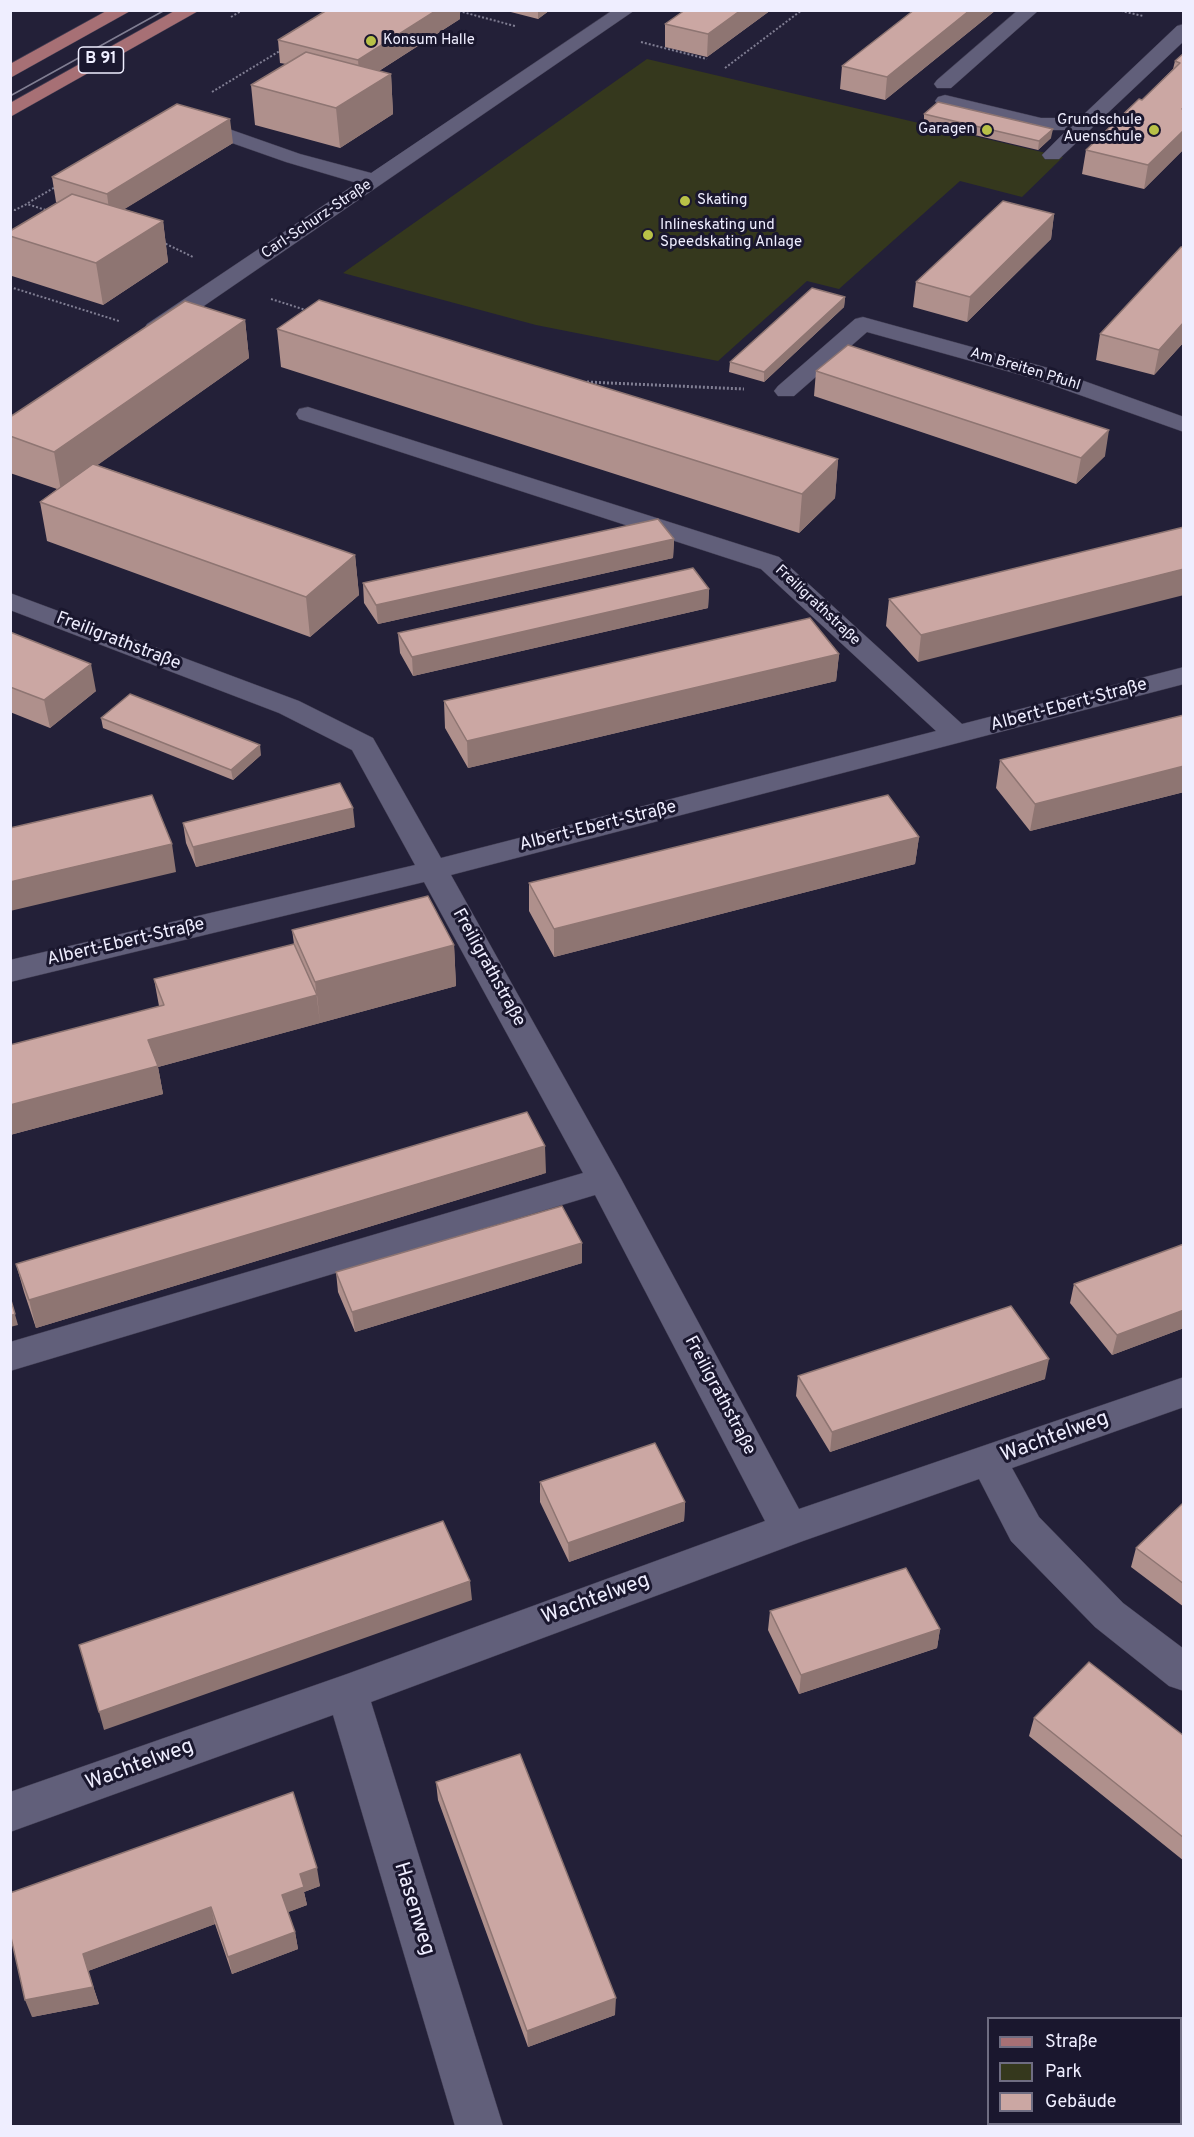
<!DOCTYPE html>
<meta charset="utf-8">
<style>
body{margin:0}
#map{position:relative;width:1194px;height:2137px;overflow:hidden;background:#232038;font-family:Overpass,sans-serif}
canvas{display:block}
.frame{position:absolute;inset:0;border:12px solid #efeeff;pointer-events:none}
.legend{position:absolute;left:987px;top:2017px;width:195px;height:108px;box-sizing:border-box;background:#1a172e;border:2px solid #6f6d82;margin:0;padding:8px 10px;list-style:none;font-size:18px;color:#efeeff}
.legend li{display:flex;align-items:center;gap:12px;height:30px}
.legend b{width:30px;border:2px solid #6f6d82}
</style>
<div id="map">
<canvas width="1194" height="2137"></canvas>
<div class="frame"></div>
<ul class="legend">
<li><b style="height:8px;background:#a77075"></b>Straße</li>
<li><b style="height:16px;background:#35381d"></b>Park</li>
<li><b style="height:16px;background:#cba7a3"></b>Gebäude</li>
</ul>
</div>
<script>
const g = document.querySelector('canvas').getContext('2d');
g.lineJoin = 'round';
function fill(path, color) {
  g.fillStyle = color;
  g.fill(path, 'evenodd');
}
function stroke(path, color, width, dash) {
  g.strokeStyle = color;
  g.lineWidth = width;
  g.lineCap = dash ? 'butt' : 'round';
  g.setLineDash(dash || []);
  g.stroke(path);
}
function label(font, color, halo, rows, align = 'center') {
  g.font = font + ' Overpass,sans-serif';
  g.lineWidth = 6;
  g.setLineDash([]);
  g.textBaseline = 'middle';
  g.strokeStyle = halo;
  g.fillStyle = color;
  for (const [text, x, y, turn = 0] of rows) {
    g.save();
    g.translate(x, y);
    g.rotate((+turn || 0) * Math.PI / 180);
    g.textAlign = isNaN(turn) ? turn : align;
    if (halo) g.strokeText(text, 0, 0);
    g.fillText(text, 0, 0);
    g.restore();
  }
}
const green = new Path2D(`
 M647,59L1063,157L1022,197L960,181L839,289L807,281L718,361L536,325L343,273Z`);
const pathFar1 = new Path2D(`
 M455,10L515,26
 M1117,10L1143,16
 M231,17L243,10
 M641,42L707,59
 M725,68L802,10
 M212,92L283,49
 M28,203L57,186
 M10,209L15,210L27,204L49,211
 M162,242L193,257
 M10,287L119,321
 M271,299L309,311`);
const path = new Path2D(`
 M587,382L744,389`);
const minor = new Path2D(`
 M613,10H635L163,334H147L144,329L147,324L357,183L286,162L195,130L192,126L195,122H209L300,154L371,173Z
 M1018,10H1039L951,88H937L934,84L937,80Z
 M1184,24V41L1059,159H1045L1042,155L1067,130H1041L938,105L935,101L938,97L945,95L1041,118H1080L1177,26Z
 M863,317L1048,368L1184,417V432L1032,378L867,332L794,396H778L774,391L778,386L855,319Z
 M308,407L779,557L962,724L1184,667V684L451,875L621,1179L799,1509L1184,1377V1407L1012,1468L1039,1517L1123,1603L1184,1649V1691L1169,1686L1095,1627L1011,1541L979,1479L803,1541L371,1702L503,2126H455L333,1715L10,1832V1792L347,1674L765,1521L595,1195L10,1371V1342L583,1173L424,882L10,982V960L415,865L352,750L279,713L10,610V593L299,701L373,738L441,858L936,731L761,569L299,419L296,414L299,409Z`);
const major = new Path2D(`
 M108,10H132L10,78V64Z
 M176,10H200L10,117V103Z`);
const tram = new Path2D(`
 M10,96L165,10`);
const wall = new Path2D(`
 M503,10H550L538,19Z
 M771,10L707,57L665,47V24Z
 M914,10H996L885,100L840,89L842,66Z
 M460,19L379,71L391,74L393,114L340,148L255,125L251,85L286,64L280,63L278,40Z
 M1184,53V149L1144,189L1082,174L1086,150L1142,100L1173,69L1175,61Z
 M924,114L1051,138L1038,150L924,123Z
 M233,143L124,209L163,221L168,262L103,305L12,276L10,267V231L58,202H56L52,177Z
 M1054,214L1051,239L967,322L913,307L916,282Z
 M1184,247V342L1154,375L1096,360L1100,334Z
 M845,297L844,307L764,382L729,372L730,362Z
 M245,320L249,358L97,465L355,555L359,595L310,637L47,541L40,502L57,489L10,473V417Z
 M277,329L838,459L835,498L799,533L281,367Z
 M816,371L1105,456L1076,484L814,396Z
 M1184,527L918,662L886,626L889,599Z
 M674,539L673,558L378,624L364,603L363,583Z
 M709,589L708,608L413,676L400,653L398,633Z
 M10,632L96,691L50,728L10,712Z
 M839,654L836,681L468,768L445,728L444,701Z
 M1184,715V792L1030,831L996,788L1000,760Z
 M101,718L261,755L233,780L103,728Z
 M183,823L355,827L196,867L186,843Z
 M919,837L915,864L554,957L529,911V883Z
 M292,930L454,945L456,986L158,1067L163,1094L10,1135L159,1006L154,979L294,944Z
 M546,1173L36,1328L24,1292L16,1264Z
 M582,1243V1263L355,1332L338,1292L336,1272Z
 M1184,1244V1328L1112,1355L1070,1303L1074,1284Z
 M798,1376L1045,1379L830,1452L796,1396Z
 M540,1482L685,1502L684,1521L569,1562L540,1502Z
 M1184,1506V1607L1131,1567L1136,1548Z
 M770,1611L940,1629L937,1648L799,1694L768,1630Z
 M1034,1718L1184,1736V1861L1029,1736Z
 M436,1782L615,2015L528,2047L438,1800Z
 M293,1792L320,1886L304,1892L307,1905L288,1912L295,1932L298,1949L232,1974L215,1924L88,1971L99,2004L32,2017Z`);
const shadedWall = new Path2D(`
 M437,10H460V19L360,83L358,60Z
 M538,10H550L538,19Z
 M741,10H771L707,57L708,34Z
 M970,10H996L885,100L887,77Z
 M391,74L393,114L340,148L336,108Z
 M230,119L233,143L110,218L107,194Z
 M1053,129L1051,138L1038,150L1039,141Z
 M1184,130V149L1144,189L1148,165Z
 M1054,214L1051,239L967,322L970,297Z
 M163,221L168,262L103,305L96,263Z
 M845,297L844,307L764,382V372Z
 M245,320L249,358L61,491L54,452Z
 M1184,322V342L1154,375L1159,350Z
 M1109,430L1105,456L1076,484L1081,458Z
 M838,459L835,498L799,533L802,494Z
 M674,539L673,558L378,624L376,605Z
 M355,555L359,595L310,637L306,597Z
 M1184,569V595L918,662L921,635Z
 M709,589L708,608L413,676L412,657Z
 M839,654L836,681L468,768L467,741Z
 M91,664L96,691L50,728L44,700Z
 M260,745L261,755L233,780L231,770Z
 M1184,766V792L1030,831L1035,804Z
 M353,808L355,827L196,867L193,847Z
 M919,837L915,864L554,957V929Z
 M172,844L176,872L10,911V882Z
 M454,945L456,986L320,1023L315,982Z
 M317,995L320,1023L158,1067L163,1094L10,1135V1105L148,1040Z
 M545,1146L546,1173L36,1328L29,1300Z
 M582,1243V1263L355,1332L352,1312Z
 M10,1297L18,1325L10,1327Z
 M1184,1310V1328L1112,1355L1117,1335Z
 M1049,1359L1045,1379L830,1452L832,1432Z
 M685,1502L684,1521L569,1562L568,1543Z
 M470,1581L472,1600L104,1730L99,1712Z
 M940,1629L937,1648L799,1694L801,1675Z
 M317,1868L320,1886L304,1892L307,1905L286,1913L282,1895L300,1874Z
 M211,1907L215,1924L88,1971L99,2004L32,2017L25,2000L83,1954Z
 M295,1932L298,1949L232,1974L228,1957Z
 M616,1998L615,2015L528,2047L527,2031Z`);
const building = new Path2D(`
 M327,10H437L358,60L278,40Z
 M685,10H741L708,34L665,24Z
 M914,10H970L887,77L842,66Z
 M306,52L391,74L336,108L251,85Z
 M1184,53V108L1182,109H1184V130L1148,165L1086,150L1139,99L1142,100L1180,63L1175,61Z
 M938,102L1053,129L1039,141L924,114Z
 M177,104L230,119L107,194L52,177Z
 M72,194L163,221L96,263L10,236V231Z
 M1003,201L1054,214L970,297L916,282Z
 M1181,247H1184V322L1159,350L1100,334Z
 M812,288L845,297L764,372L730,362Z
 M319,300L838,459L802,494L277,329Z
 M185,301L245,320L54,452L10,436V417Z
 M848,345L1109,430L1081,458L816,371Z
 M93,464L355,555L306,597L40,502Z
 M658,519L674,539L376,605L363,583Z
 M1184,527V569L921,635L889,599Z
 M693,568L709,589L412,657L398,633Z
 M810,618L839,654L467,741L444,701Z
 M10,632L91,664L44,700L10,687Z
 M130,694L260,745L231,770L101,718Z
 M1184,715V766L1035,804L1000,760Z
 M340,783L353,808L193,847L183,823Z
 M152,795L172,844L10,882V828Z
 M888,795L919,837L554,929L529,883Z
 M428,896L454,945L315,982L292,930Z
 M294,944L317,995L148,1040L158,1066L10,1105V1045L164,1005L154,979Z
 M527,1112L545,1146L29,1300L16,1264Z
 M562,1206L582,1243L352,1312L336,1272Z
 M1184,1244V1310L1117,1335L1074,1284Z
 M10,1297L15,1314L10,1316Z
 M1011,1306L1049,1359L832,1432L798,1376Z
 M655,1443L685,1502L568,1543L540,1482Z
 M1182,1504L1184,1506V1584L1136,1548Z
 M443,1521L470,1581L99,1712L79,1645Z
 M906,1568L940,1629L801,1675L770,1611Z
 M1089,1662L1184,1736V1838L1034,1718Z
 M520,1754L616,1998L527,2031L436,1782Z
 M293,1792L317,1868L300,1874L304,1887L282,1895L295,1932L228,1957L211,1907L83,1954L93,1987L25,2000L10,1933V1893Z`);
const markers = [
 [371,41,6,"#b8c147"],
 [987,130,6,"#b8c147"],
 [1154,130,6,"#b8c147"],
 [685,201,6,"#b8c147"],
 [648,235,6,"#b8c147"]
];
const farPoinames = [
 ["Konsum Halle",383,41],
 ["Grundschule",1142,121,"right"],
 ["Auenschule",1142,138,"right"],
 ["Garagen",975,130,"right"],
 ["Skating",697,201],
 ["Inlineskating und",660,226],
 ["Speedskating Anlage",660,243]
];
const farStreetnames = [
 ["Carl-Schurz-Straße",317,220,-34],
 ["Am Breiten Pfuhl",1025,370,17],
 ["Freiligrathstraße",817,606,43]
];
const shields = [
 [101,60,45]
];
const shieldNames = [
 ["B 91",101,60]
];
const streetNames = [
 ["Freiligrathstraße",118,642,21],
 ["Albert-Ebert-Straße",1069,706,-15],
 ["Albert-Ebert-Straße",598,827,-14],
 ["Albert-Ebert-Straße",126,943,-13],
 ["Freiligrathstraße",488,968,61],
 ["Freiligrathstraße",719,1396,62]
];
const nearStreetnames = [
 ["Wachtelweg",1055,1438,-20],
 ["Wachtelweg",596,1600,-20],
 ["Wachtelweg",140,1766,-20],
 ["Hasenweg",413,1909,73]
];
fill(green, '#35381d');
stroke(minor, '#3f3b50', 1);
stroke(major, '#3f3b50', 1);
stroke(pathFar1, '#807e93', 2, [2, 2]);
stroke(path, '#807e93', 3, [2, 2]);
fill(minor, '#615f7a');
fill(major, '#a77075');
stroke(tram, '#807e92', 1.5);
fill(wall, '#af908c');
fill(shadedWall, '#8e7572');
fill(building, '#cba7a3');
stroke(building, '#8e7572', 1.5);
for (const [x, y, r, color] of markers) {
  const dot = new Path2D();
  dot.arc(x, y, r, 0, 2 * Math.PI);
  g.fillStyle = color;
  g.fill(dot);
  stroke(dot, '#1a172e', 2);
}
label('15px', '#efeeff', '#1a172e', farPoinames, 'left');
label('15px', '#efeeff', '#1a172e', farStreetnames);
for (const [x, y, w] of shields) {
  const box = new Path2D();
  box.roundRect(x - w / 2, y - 13, w, 26, 4.5);
  g.fillStyle = '#1a172e';
  g.fill(box);
  stroke(box, '#efeeff', 1.5);
}
label('bold 16px', '#efeeff', null, shieldNames);
label('18px', '#efeeff', '#1a172e', streetNames);
label('21px', '#efeeff', '#1a172e', nearStreetnames);
</script>
